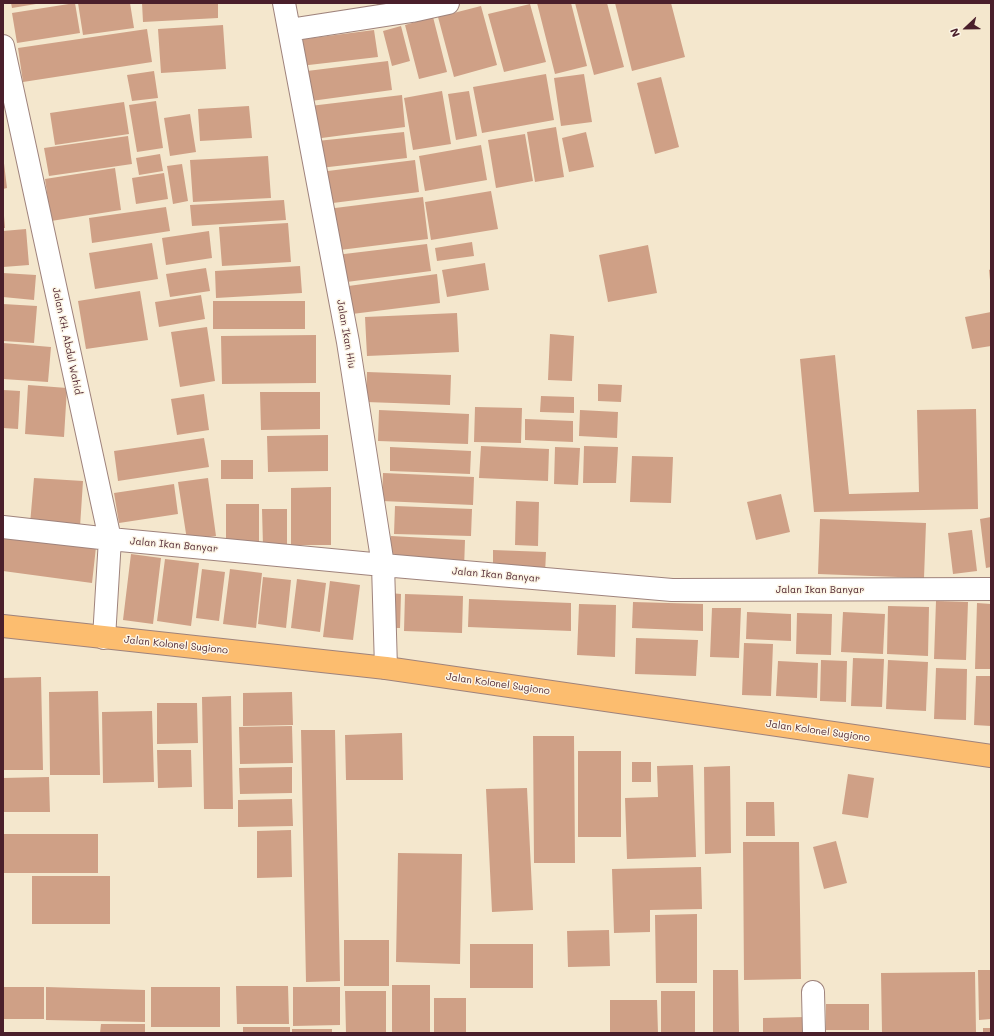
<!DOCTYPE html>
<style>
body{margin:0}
#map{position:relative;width:994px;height:1036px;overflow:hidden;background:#f4e7cd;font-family:Mali,sans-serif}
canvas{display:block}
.frame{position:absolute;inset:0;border:4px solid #4a1f2b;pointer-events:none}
.north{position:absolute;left:946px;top:8px;width:40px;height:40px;-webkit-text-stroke:3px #fcf5e5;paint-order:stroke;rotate:248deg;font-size:11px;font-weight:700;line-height:16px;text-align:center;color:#4a1f2b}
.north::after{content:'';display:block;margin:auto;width:14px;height:18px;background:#4a1f2b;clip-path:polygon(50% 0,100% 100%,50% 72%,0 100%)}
</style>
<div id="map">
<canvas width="994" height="1036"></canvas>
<div class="frame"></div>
<div class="north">N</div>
</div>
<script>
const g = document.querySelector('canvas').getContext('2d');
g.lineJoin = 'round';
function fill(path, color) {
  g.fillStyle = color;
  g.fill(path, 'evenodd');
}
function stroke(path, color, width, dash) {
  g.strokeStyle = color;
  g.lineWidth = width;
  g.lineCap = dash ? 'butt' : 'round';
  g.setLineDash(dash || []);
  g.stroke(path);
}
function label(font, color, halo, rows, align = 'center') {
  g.font = font + ' Mali,sans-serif';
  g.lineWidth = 3;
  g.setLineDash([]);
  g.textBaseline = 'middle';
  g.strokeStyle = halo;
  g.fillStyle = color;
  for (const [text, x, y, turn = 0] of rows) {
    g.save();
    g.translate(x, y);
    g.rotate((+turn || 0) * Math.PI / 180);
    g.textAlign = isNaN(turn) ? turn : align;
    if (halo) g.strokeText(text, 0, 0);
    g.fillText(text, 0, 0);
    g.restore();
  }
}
const building = new Path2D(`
 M11,3H36V4L12,8Z
 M75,3L80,33L17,43L12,13Z
 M78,3H130L134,28L83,35Z
 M142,3H218V18L143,22Z
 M376,3H387V4L377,5Z
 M537,3H571L587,66L555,74Z
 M575,3H607L624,67L594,75Z
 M615,3H671L685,57L632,71Z
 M530,4L546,62L504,72L488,14Z
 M481,6L497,65L454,77L438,17Z
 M433,17L447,72L419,79L405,25Z
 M223,25L226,69L161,73L158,29Z
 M401,26L410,61L392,66L383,31Z
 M147,29L152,62L23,82L18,48Z
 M374,30L378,57L300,66L297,40Z
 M388,61L392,90L311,101L307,71Z
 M154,71L158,98L132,101L127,75Z
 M546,74L554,120L482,133L473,87Z
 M584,74L592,122L561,126L554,78Z
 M661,77L679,147L655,154L637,83Z
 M442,91L451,144L413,150L404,98Z
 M469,91L477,136L456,140L448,94Z
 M402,95L405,127L314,139L310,106Z
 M156,101L163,148L137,152L129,105Z
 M124,102L129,134L55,145L50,113Z
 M249,106L252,138L200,141L198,109Z
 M190,114L196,152L170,156L164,118Z
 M556,127L564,177L535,182L527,132Z
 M404,132L407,158L320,168L317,141Z
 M586,132L594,167L569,172L562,138Z
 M525,134L533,181L496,188L488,140Z
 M128,136L132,164L49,176L44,148Z
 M481,145L487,180L425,191L419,156Z
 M160,154L163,171L139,175L136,158Z
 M3,155L7,188L3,189Z
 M268,156L271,198L193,202L190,160Z
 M415,160L419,192L325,204L320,172Z
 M182,164L188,201L173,204L167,166Z
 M115,168L121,210L51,221L45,179Z
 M164,173L168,199L136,204L132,178Z
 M491,191L498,229L431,240L425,202Z
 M423,197L428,239L332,251L327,209Z
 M284,200L286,220L192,226L190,205Z
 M166,207L170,231L92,243L89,218Z
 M3,216H4L5,228H3Z
 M288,223L291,262L222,266L219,227Z
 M26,229L29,265L3,267V231Z
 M209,231L212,258L166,265L162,238Z
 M472,242L474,256L437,261L435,248Z
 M152,243L158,279L95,289L89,253Z
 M427,244L431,271L339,283L336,255Z
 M648,245L657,293L608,302L599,255Z
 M485,263L489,290L447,297L442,270Z
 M300,266L302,293L216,298L215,271Z
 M206,268L210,291L170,297L166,274Z
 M991,269V279L990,280L989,270Z
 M3,273L36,275L34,300L3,297Z
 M437,274L440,303L344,315L341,287Z
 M140,291L148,340L86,349L78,301Z
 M201,295L205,319L159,327L155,302Z
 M213,301H305V329H213Z
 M3,304L37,306L34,343L3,341Z
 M991,312V346L972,349L965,317Z
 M457,313L459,352L367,356L365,317Z
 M207,327L215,381L180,387L171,332Z
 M550,334L574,336L572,381L548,380Z
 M316,335V383L222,384L221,336Z
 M3,343L51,347L48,382L3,379Z
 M835,355L849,494L919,492L917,410L976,409L978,509L814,512L800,359Z
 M367,372L451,375L450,405L366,402Z
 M598,384L622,385L621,402L598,401Z
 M28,385L67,388L64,437L25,434Z
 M3,390L20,391L18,429L3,428Z
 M260,392H320V429L261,430Z
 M204,394L209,430L177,435L171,399Z
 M541,396L574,397V413L540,412Z
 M475,407L522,408L521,443L474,442Z
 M379,410L469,414L468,444L378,441Z
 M580,410L618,412L617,438L579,436Z
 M525,419L573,421V442L525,440Z
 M328,435V471L268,472L267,436Z
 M204,438L209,467L118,481L114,451Z
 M481,446L549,449L548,481L479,478Z
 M584,446L618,447L616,483H583Z
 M390,447L471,451L470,474L390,471Z
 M555,447L580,448L578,485L554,484Z
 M632,456L673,457L671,503L630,502Z
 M221,460H253V479H221Z
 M383,473L474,477L473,505L382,501Z
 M34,478L83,481L80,527L30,524Z
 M208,478L216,536L187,540L178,482Z
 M174,484L178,514L119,523L114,493Z
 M331,487V545H291V488Z
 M781,494L790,532L756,540L747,502Z
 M516,501L539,502L538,546L515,545Z
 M226,504H259V546L226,547Z
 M395,506L472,509L471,536L394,534Z
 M262,509H287V545L263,546Z
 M991,517V567L986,568L980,519Z
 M820,519L926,523L924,578L818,574Z
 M972,530L977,571L953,574L948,533Z
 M3,536L96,547L92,583L3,571Z
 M391,536L465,540L464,569L390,565Z
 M493,550L546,552L545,574L493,572Z
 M131,554L161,558L153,624L123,620Z
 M165,559L199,563L191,626L157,621Z
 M202,569L225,572L219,621L196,618Z
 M230,569L262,573L256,628L223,624Z
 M263,577L291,580L286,628L258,624Z
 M297,579L326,583L320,632L291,628Z
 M330,581L360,585L353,640L323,637Z
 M389,593L401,594L400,628H388Z
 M405,594L463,596L462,633L404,631Z
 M469,599L571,603V631L468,627Z
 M936,601L968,602L966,660L934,659Z
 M633,602L703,604V631L632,628Z
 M977,603L991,604V669H975Z
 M579,604L616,605L615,657L577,655Z
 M888,606L929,607L928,656L887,654Z
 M712,608H741L739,658L710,657Z
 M747,612L791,614V641L746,639Z
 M843,612L885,614L883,654L841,652Z
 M797,613L832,614L831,655L796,654Z
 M636,638L698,640L696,676L635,674Z
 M744,643L773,644L771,696L742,695Z
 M853,658L884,659L882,707L851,706Z
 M821,660L847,661L846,702L820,701Z
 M888,660L928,662L926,711L886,709Z
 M778,661L818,663L817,698L776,696Z
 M936,668L967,669L966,720L934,719Z
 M976,676H991V726L974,725Z
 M41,677L43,770H3V678Z
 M98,691L100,775H50L49,692Z
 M292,692L293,725L243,726V693Z
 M231,696L233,809H204L202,697Z
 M157,703H197L198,743L157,744Z
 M152,711L154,782L103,783L102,712Z
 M292,726L293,763L240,764L239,727Z
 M301,730H335L340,981L306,982Z
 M402,733L403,780H346L345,735Z
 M533,736H574L575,863H534Z
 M157,750H191L192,787L158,788Z
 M578,751H621V837H578Z
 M632,762H651V782H632Z
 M693,765L696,857L627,859L625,798L658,797L657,766Z
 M730,766L731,853L705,854L704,767Z
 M292,767V793L240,794L239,768Z
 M848,774L874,778L868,818L842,814Z
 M49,777L50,812H3V778Z
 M527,788L533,910L492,912L486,789Z
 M292,799L293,826L238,827V800Z
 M746,802H774L775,836H746Z
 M291,830L292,877L257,878V831Z
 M3,834H98V873H3Z
 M836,841L847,883L824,889L813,847Z
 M743,842H799L801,979L744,980Z
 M398,853L462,854L460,964L396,962Z
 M701,867L702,909L650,910V932L614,933L612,869Z
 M32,876H110V924H32Z
 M697,914V983H656L655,915Z
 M609,930L610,966L568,967L567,931Z
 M344,940H389V986H344Z
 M470,944H533V988H470Z
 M713,970H738L739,1033H713Z
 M978,970H991V1019L979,1020Z
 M975,972L976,1033H882L881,973Z
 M392,985H430V1033H392Z
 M236,986H288L289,1024H237Z
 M3,987H44V1019H3Z
 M46,987L145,990V1022L46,1020Z
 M151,987H220V1027H151Z
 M293,987H340V1025L293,1026Z
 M345,991H386V1033H346Z
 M661,991H695V1033H661Z
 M434,998H466V1033H434Z
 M610,1000H657L658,1033H610Z
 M826,1004H869V1030H826Z
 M805,1017V1033H763V1018Z
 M101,1024H145V1033H100Z
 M243,1027H290V1033H243Z
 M983,1028H991V1033H983Z
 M292,1029H332V1033H292Z`);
const minor = new Path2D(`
 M284,3L348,342L383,565L386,668
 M289,30L412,11L448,3
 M3,46L110,539L104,638
 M3,527L110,539L383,565L672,590L991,589
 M813,992L814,1033`);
const major = new Path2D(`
 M3,626L386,668L991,756`);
const streetNames = [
 ["Jalan Ikan Hiu",346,334,80],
 ["Jalan KH. Abdul Wahid",67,341,78],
 ["Jalan Ikan Banyar",174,545,5],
 ["Jalan Ikan Banyar",496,575,5],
 ["Jalan Ikan Banyar",820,590],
 ["Jalan Kolonel Sugiono",176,645,6],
 ["Jalan Kolonel Sugiono",498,684,8],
 ["Jalan Kolonel Sugiono",818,731,8]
];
fill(building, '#cfa086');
stroke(minor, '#9f837c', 24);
stroke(major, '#9f837c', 24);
stroke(minor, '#fff', 22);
stroke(major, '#fcbd6f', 22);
label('10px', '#4a1f2b', '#fcf5e5', streetNames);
</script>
